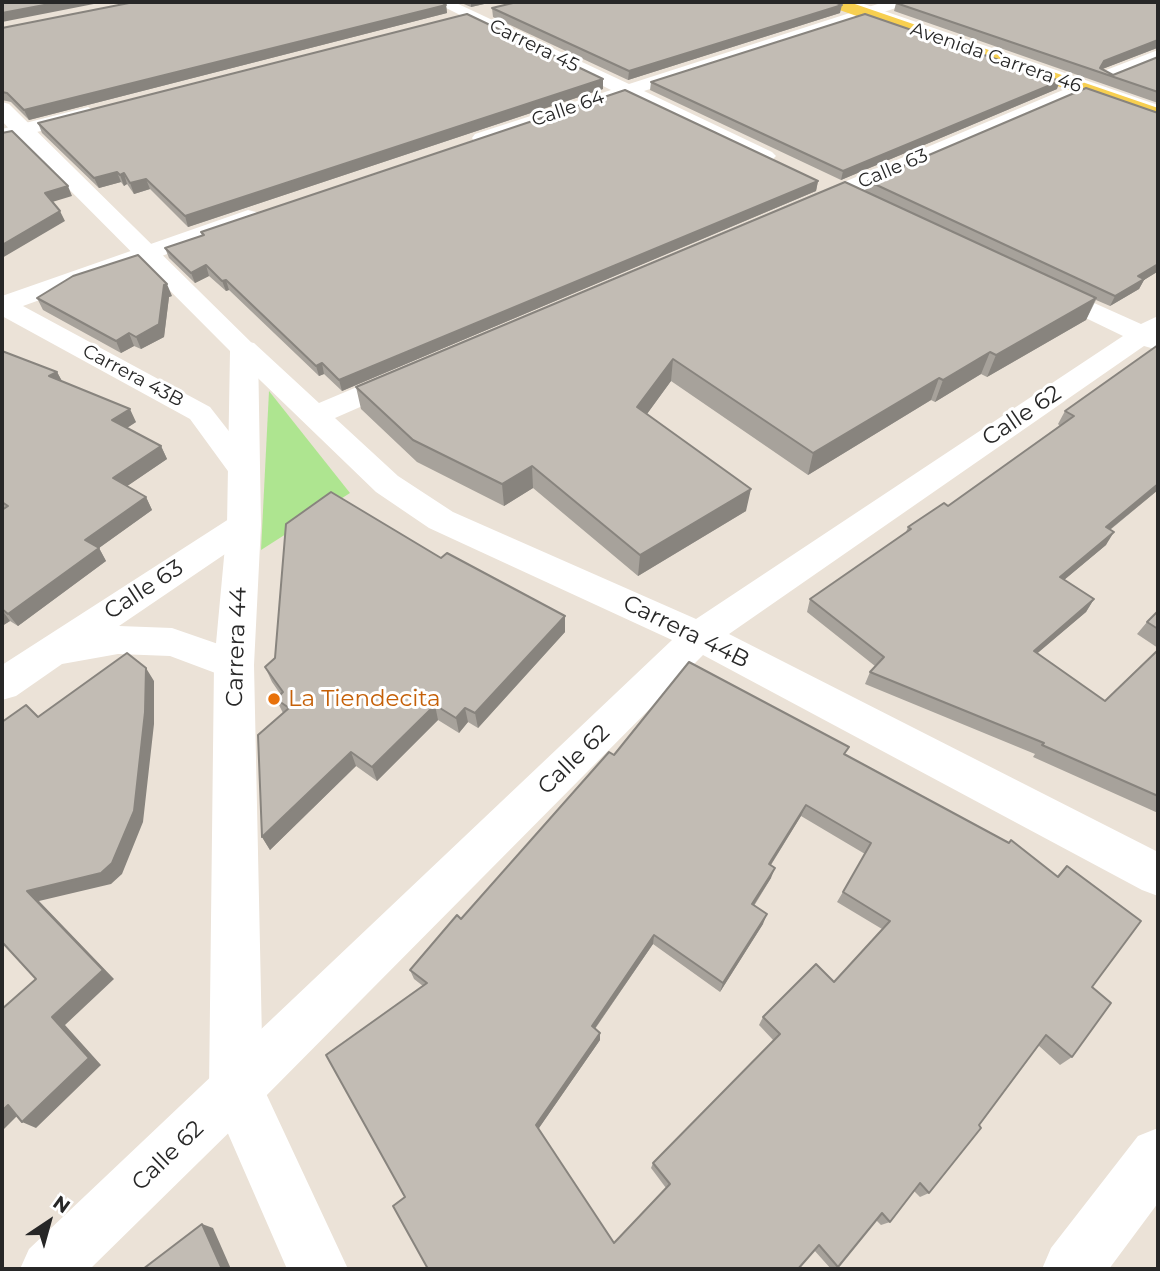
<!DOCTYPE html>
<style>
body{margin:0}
#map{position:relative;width:1160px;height:1271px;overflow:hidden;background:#ebe2d7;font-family:Montserrat,sans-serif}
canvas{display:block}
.frame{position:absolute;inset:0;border:4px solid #272727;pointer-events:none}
.north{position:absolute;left:14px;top:1187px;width:70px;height:70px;-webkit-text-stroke:5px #fff;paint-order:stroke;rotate:36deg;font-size:19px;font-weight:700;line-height:28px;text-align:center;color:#272727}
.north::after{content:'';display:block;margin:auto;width:24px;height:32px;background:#272727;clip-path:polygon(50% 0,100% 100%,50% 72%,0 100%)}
</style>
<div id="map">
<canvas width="1160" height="1271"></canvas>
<div class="frame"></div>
<div class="north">N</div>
</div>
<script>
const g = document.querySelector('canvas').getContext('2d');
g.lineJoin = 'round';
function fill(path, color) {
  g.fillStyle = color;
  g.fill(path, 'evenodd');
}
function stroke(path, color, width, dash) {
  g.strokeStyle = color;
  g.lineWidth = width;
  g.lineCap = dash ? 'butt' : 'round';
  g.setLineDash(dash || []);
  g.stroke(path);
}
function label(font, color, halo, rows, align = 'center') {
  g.font = font + ' Montserrat,sans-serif';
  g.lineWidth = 6;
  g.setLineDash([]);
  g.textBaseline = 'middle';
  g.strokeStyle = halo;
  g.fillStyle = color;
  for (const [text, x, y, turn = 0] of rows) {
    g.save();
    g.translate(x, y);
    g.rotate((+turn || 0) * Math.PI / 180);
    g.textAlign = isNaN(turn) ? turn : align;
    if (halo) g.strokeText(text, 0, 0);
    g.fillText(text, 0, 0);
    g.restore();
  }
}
const green = new Path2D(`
 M269,391L350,493L261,550Z`);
const lane = new Path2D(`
 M847,2H858L1158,105V111Z`);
const street = new Path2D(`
 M434,2H454L629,84L884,2H907L905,5L644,91L772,152L776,156L772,160L765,162L626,97L489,142H475L472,138L475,134L611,90Z
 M1158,50V61L1108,82L1099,76L1101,72Z
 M1082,82L1089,84L1091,88L1089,92L815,211H799L796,206L799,201Z
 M88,107L98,113L95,117L2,141V129Z
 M248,210L256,212L260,217L256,222L23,306L210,407L260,471L255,478L244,481L233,478L190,419L2,316V296Z
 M1045,281L1141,324L1158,316V350L1144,346L729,634L1158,852V896L1142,890L703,655L254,1108L90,1269H20L29,1249L672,640L429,528L376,492L234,355L230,349L234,343L244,341L254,343L319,403L395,371L405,369L415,371L419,377L415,383L335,418L398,476L453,512L696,619L1123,336L1036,294L1032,289L1036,284Z
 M244,513L256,517L261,525L256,533L119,626L172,628L247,654L253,665L247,676L234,680L170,656L118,654L62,664L16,696L2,700V665L232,517Z`);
const secondary = new Path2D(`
 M2,102L9,104L258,349L261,525L254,665L263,1087L348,1269H287L209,1090L214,665L227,525L230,351L14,134L2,121Z
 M1158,1128V1203L1109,1269H1042L1051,1248L1138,1136Z`);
const primary = new Path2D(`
 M826,2H849L1158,108V121L828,6Z`);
const wall = new Path2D(`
 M459,2H493L471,7Z
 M1158,2V48H1157L1102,69L1113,75L1158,57V103L894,11L896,3Z
 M446,5L447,13L29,120L11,102L2,100V28Z
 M492,8L840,13L628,80L493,17Z
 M603,79V89L188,227L150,189L134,194L127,184L124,186L121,182L99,188L42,133L38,123Z
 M651,82L1057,89L841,180L650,90Z
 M1158,113V269L1157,272L1144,280L1139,289L1110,306L1096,300L1086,320L987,377L981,374L935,402L931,400L808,475L671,381L647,414L746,511L638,576L533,488L504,506L417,462L361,409L356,387L955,233L865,191L868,181Z
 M818,181L816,191L342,391L324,374L319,376L229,290L226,291L209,276L195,283L169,258L165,248L202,236L201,232Z
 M172,296L169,297L164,337L141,349L134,346L121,353L43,310L37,298Z
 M1158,345V490L1110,530L1106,545L1064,580L1094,599L1086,612L1037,653L1105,701L1158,650V813L1033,757L1035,754L865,684L870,672L875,666L807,612L810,599L906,532L908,527L948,506L1060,426L1058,424L1065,411Z
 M2,351L57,372L62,381L136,422L127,428L161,446L167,459L127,486L146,497L152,510L99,548L106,561L18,626L10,621L2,626V510H3L2,508Z
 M441,558L565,632L478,728L468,722L459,733L438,720L377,781L356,766L270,850L262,837L283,713L276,699L281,695L272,682L265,667Z
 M1158,611V648L1137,634L1147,622Z
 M614,755H846L1057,876L1067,866L1092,987L1072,1057L1060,1065L1038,1045L929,1193L920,1197L914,1191L890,1222L881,1225L876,1220L838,1267L831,1269L814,1250L428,1269L405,1197L423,986L414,979L410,970L461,919ZM801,816L865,854L837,902L882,929L834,982L763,1017L759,1025L774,1041L653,1163L651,1168L666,1188L614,1243L538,1129L600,1040L595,1029L653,944L720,992L763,924L754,906L771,878V865Z`);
const shadedWall = new Path2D(`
 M60,2H104L2,22V13Z
 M471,2H493L471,7Z
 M446,5L447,13L29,120L24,110Z
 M842,5L840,13L628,80L629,71Z
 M1158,40L1157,48L1100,70L1098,72L1104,61Z
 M603,79V89L188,227L185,216Z
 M1060,81L1057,89L841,180L843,171Z
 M117,172L121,182L99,188L94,178Z
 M124,173L127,184L124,186L120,175Z
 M146,179L150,189L134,194L130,183Z
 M818,181L816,191L342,391L339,380Z
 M68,186L72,196L49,203L45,193Z
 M60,211L65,221L2,258V245Z
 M1158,260V269L1157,272L1144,280L1139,289L1110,306L1115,296Z
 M206,265L209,276L195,283L191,273Z
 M226,280L229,290L226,291L222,281Z
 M167,284L172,296L169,297L164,337L141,349L136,337L164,285Z
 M1096,298L1086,320L987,377L996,355Z
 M129,333L134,346L121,353L116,341Z
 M990,352L981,374L935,402L943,380Z
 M673,359L671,381L636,429L637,407Z
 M322,363L324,374L319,376L316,366Z
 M57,372L64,385L49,376Z
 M939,378L931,400L808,475L813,453Z
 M130,409L136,422L119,433L112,420Z
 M161,446L167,459L120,491L113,478Z
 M532,466L533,488L504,506L502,484Z
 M1158,484V490L1097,540L1106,527Z
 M751,489L746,511L638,576L640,555Z
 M146,497L152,510L99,548L106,561L18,626L8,614L85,540Z
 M1114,532L1106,545L1052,590L1060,577Z
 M1094,599L1086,612L1026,663L1034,651Z
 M2,610L10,621L2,626Z
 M565,616V632L478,728L475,713Z
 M146,668L154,681V724L143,822L122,874L111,884L39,901L114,979L65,1025L101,1065L36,1128L22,1122L52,1017L27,891Z
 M435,705L438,720L377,781L372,767Z
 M465,708L468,722L459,733L456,718Z
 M351,752L356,766L270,850L262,837Z
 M806,805L801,816L765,874L769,864Z
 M775,868L771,878L748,914L752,904Z
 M767,914L763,924L720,992L723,983Z
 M654,935L653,944L591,1034L592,1026Z
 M600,1033V1040L537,1131L536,1125Z
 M8,1105L22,1111L2,1131V1111Z
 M202,1224L213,1228L231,1269H222Z`);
const building = new Path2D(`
 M2,2H60L2,13Z
 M134,2H441L446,5L24,110L7,93L2,92V28Z
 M517,2H834L842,5L629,71L492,8Z
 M900,2H1158V40L1104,61L1100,68L1113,75L1158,57V92L896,3Z
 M467,14L603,79L185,216L146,179L130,183L124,173L120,175L117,172L94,178L38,123Z
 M865,14L1060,81L843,171L651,82Z
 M1086,88L1158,113V264L1138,276L1144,279L1115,296L868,181Z
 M625,90L818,181L339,380L322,363L316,366L226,280L222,281L206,265L191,273L165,248L204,235L201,232Z
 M12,131L68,186L45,193L60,211L2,245V133Z
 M845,182L1096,298L996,355L990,352L943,380L939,378L813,453L673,359L637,407L751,489L640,555L532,466L502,484L413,440L356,387Z
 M138,255L167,284L164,285L159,324L136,337L129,333L116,341L37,298L73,276Z
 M1158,345V484L1106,527L1114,532L1060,577L1094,599L1034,651L1105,701L1158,650V796L1042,745L1044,743L870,672L884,657L810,599L911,529L908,527L944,503L948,506L1074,416L1065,411Z
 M2,351L57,372L49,376L130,409L112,420L161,446L113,478L146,497L85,540L99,548L8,614L2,609V510L8,506L2,502Z
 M331,492L441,558L447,553L565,616L475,713L465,708L456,718L435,705L372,767L351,752L262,837L258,735L289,708L276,699L283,692L265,667L275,658L286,524Z
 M1158,611V629L1147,622Z
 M127,653L146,668L145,712L134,811L112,863L101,873L27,891L103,970L52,1017L89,1058L22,1122L8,1105L2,1111V1009L36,979L2,942V722L26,705L38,717Z
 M689,662L849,747L844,754L1009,843L1011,840L1058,877L1067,866L1141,921L1092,987L1111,1003L1072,1057L1046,1035L979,1125L981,1128L929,1193L920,1183L890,1222L882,1213L838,1267L819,1245L798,1269H428L393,1206L405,1197L326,1055L427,983L410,970L457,915L461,919L609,752L614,755ZM806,805L871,843L843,892L890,921L834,982L816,964L763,1017L780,1034L653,1163L670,1184L614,1243L536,1125L600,1033L592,1026L654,935L723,983L767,914L752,904L775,868L769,864Z
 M202,1224L222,1269H143Z`);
const markers = [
 [274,699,7,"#e8710a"]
];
const farStreetnames = [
 ["Carrera 45",534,46,26],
 ["Avenida Carrera 46",996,58,19],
 ["Calle 64",568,109,-19],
 ["Calle 63",893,169,-23],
 ["Carrera 43B",133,376,28]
];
const streetNames = [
 ["Calle 62",1022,416,-34],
 ["Calle 63",144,590,-33],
 ["Carrera 44B",686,632,26],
 ["Carrera 44",237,647,-88],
 ["Calle 62",574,760,-44],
 ["Calle 62",168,1156,-44]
];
const foodNames = [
 ["La Tiendecita",288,699]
];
fill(green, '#aee590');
fill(lane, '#fff');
fill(street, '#fff');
fill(secondary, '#fff');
fill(primary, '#f7cf50');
fill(wall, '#a7a29b');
fill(shadedWall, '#88847e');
fill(building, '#c2bcb4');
stroke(building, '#88847e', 2);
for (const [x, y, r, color] of markers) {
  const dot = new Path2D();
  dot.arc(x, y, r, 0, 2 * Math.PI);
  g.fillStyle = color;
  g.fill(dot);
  stroke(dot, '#fff', 2.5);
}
label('19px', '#272727', '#fff', farStreetnames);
label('23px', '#272727', '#fff', streetNames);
label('23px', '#c56008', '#fff', foodNames, 'left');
</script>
